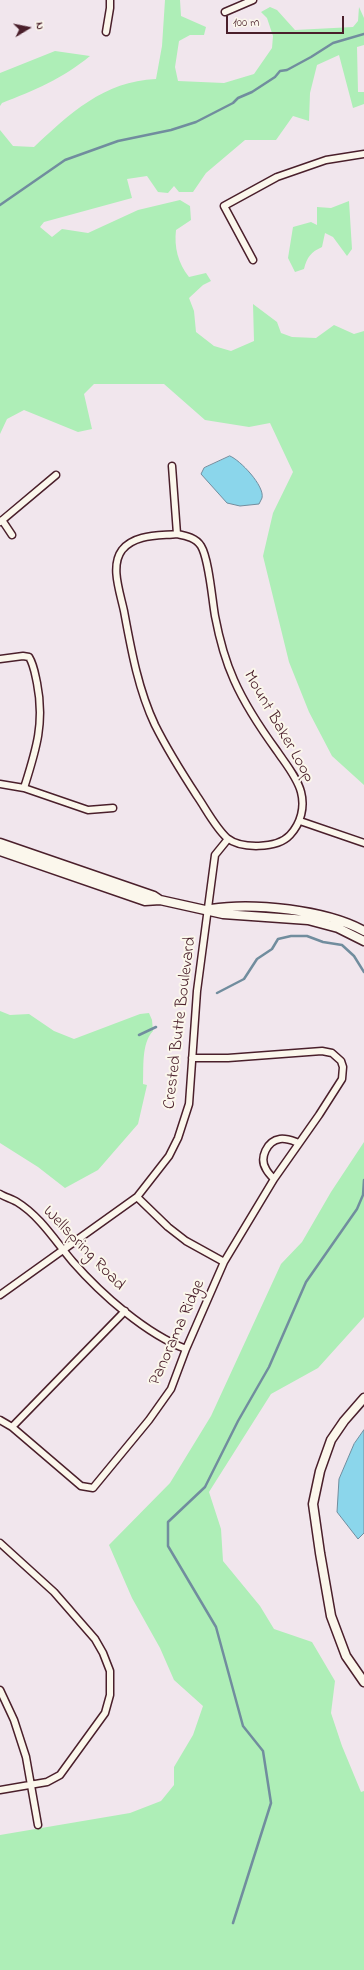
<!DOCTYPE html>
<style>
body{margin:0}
#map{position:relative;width:364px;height:1970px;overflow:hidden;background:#f1e6ed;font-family:"Indie Flower",sans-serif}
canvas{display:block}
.north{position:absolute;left:8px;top:8px;width:40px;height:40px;-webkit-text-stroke:3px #fbf7ec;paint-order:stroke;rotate:80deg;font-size:11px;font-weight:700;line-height:16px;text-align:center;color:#4a1f2b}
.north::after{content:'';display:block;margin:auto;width:14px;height:18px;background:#4a1f2b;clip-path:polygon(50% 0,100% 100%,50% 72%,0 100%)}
.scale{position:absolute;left:226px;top:16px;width:118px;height:18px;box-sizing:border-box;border:2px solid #4a1f2b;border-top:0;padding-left:5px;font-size:12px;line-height:14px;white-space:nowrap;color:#4a1f2b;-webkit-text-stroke:3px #fbf7ec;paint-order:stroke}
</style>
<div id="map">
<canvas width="364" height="1970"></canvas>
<div class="north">N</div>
<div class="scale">100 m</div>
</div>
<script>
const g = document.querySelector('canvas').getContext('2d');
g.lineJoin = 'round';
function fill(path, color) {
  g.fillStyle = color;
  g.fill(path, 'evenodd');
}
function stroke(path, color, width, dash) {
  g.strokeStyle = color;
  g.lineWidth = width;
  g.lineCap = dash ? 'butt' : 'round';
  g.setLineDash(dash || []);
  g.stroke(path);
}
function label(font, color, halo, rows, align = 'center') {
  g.font = font + ' "Indie Flower",sans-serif';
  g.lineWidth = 4;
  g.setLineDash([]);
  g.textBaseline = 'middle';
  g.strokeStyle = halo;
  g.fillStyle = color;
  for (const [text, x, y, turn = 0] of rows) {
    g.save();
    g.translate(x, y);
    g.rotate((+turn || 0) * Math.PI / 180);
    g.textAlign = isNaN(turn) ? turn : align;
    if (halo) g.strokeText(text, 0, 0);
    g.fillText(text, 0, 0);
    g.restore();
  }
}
const green = new Path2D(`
 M165,0H180L181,16L206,27L204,35H190L179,41L175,67L178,81L224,83L254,74L272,48L273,36L267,18L261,12L270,7L277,10L295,30L353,27L358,21L359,7L364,18V45L357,47L358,92H364V104L353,108L339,55L317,65L310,93L309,121L293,116L276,140H245L206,173L193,192H179L174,186L168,193L158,192L147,176L127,179L132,198L44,222L40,227L52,237L62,229L88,233L138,210L180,200L190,206L191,220L176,230C174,247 178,263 189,277L206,273L211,281L203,285L189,298L194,311L196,332L214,346L231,351L254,341L253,304L277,322L281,333L292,337L316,338L334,325L354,334L364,331V785L332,756L309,712L289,662L263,556L273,513L293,472L270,423L249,427L205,420L164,384H94L84,394L92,429L78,432L24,410L7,419L0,434V130L13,146L34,147C69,114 104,81 156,79L162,46Z
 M55,51L90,56C62,79 35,90 2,103L0,106V73Z
 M349,201L352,249L347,256L333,237L325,233L322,247C311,252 307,257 304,269L295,272L288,258L293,227L311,222L317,225V207L331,208Z
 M0,1011L10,1015L29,1014L54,1031L74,1039L140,1014L149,1013L152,1020L153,1031C141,1044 144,1068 143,1084L147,1085L138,1124L98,1170L65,1188L38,1167L0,1143Z
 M364,1142V1317L318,1368L271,1394L209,1492L221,1529L223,1561L260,1606L274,1629L312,1642L335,1681L331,1713L342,1746L361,1792L364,1791V1970H0V1835L130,1813L161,1801L174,1785V1767L193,1735L203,1706L174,1680L160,1648L132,1598L109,1545L170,1483L211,1416L281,1264L302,1242L331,1192Z`);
const water = new Path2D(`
 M230,456C240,460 265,486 262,498C261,500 260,502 259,504L240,506L227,503L201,474L204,468Z
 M364,1430V1533L358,1539L337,1512L339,1479L354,1444Z`);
const stream = new Path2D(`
 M0,205L65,160L118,141L171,130L196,122L233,103L238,98L252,92L275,77L280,71L287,70L311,57L333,43L364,34
 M217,993L244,979L257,959L272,949L278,939L291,936H307L323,942L342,945L354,956L364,972
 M139,1035L156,1027
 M233,1923L271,1803L263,1751L243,1726L216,1627L168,1546V1522L205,1487L238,1421L269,1367L306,1282L357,1209L363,1195L364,1180`);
const minor = new Path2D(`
 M225,12L253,0
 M106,32L110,8V0
 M253,260L224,206L277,177L326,160L364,154
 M172,466L177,534
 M2,520L12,535
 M0,522L56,475
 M177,534C187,536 196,538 201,546C209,559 212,599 215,616C219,637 225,660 234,680C245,705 261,729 277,751C285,763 297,777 301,792C305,807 301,823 290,835C277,849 241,849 227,838C215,827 206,809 197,796C182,773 167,749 155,725C138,689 131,649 124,611C120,592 110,566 122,550C135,534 159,536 177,534Z
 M0,659L23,656L29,657C34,665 35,674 37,683C45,723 36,750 24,788
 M0,784L24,788L88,810L113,808
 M300,821L364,843
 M274,1179C271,1176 268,1173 266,1169C259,1158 267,1141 280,1139C287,1138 293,1141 299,1143
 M0,1194C5,1197 12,1199 17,1202C40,1216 56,1242 73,1262C101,1294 146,1334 186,1349
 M137,1197L168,1227L186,1241L224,1262
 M0,1295L137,1197L169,1156L178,1138L189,1104L197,991L215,855L228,839
 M0,1420L12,1427L81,1486L93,1488L149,1420L171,1389L186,1349L224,1262L274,1179L319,1115L342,1079L343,1067L341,1061L332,1053L322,1051L228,1058H192
 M12,1427L125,1311
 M0,1543L54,1592L95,1639L103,1653L110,1671V1695L105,1713L60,1775L47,1782L0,1790
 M0,1690L14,1720L26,1757L38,1825`);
const tertiary = new Path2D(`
 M0,843L154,896L160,900
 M0,851L145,901L160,900L223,914L308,920L338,928L364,941
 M211,909C253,902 326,910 364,931
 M364,1398L344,1421L331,1440L320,1471L313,1504L320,1553L331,1616L346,1656L364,1682`);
const streetNames = [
 ["Mount Baker Loop",278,727,60],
 ["Crested Butte Boulevard",181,1023,-83],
 ["Wellspring Road",83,1249,46],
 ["Panorama Ridge",178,1333,-66]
];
fill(green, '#aeeeb7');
fill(water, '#8bd6eb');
stroke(water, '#718d9e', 1);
stroke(stream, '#718d9e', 2.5);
stroke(minor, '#4a1f2b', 9);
stroke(tertiary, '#4a1f2b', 11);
stroke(minor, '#fbf7ec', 6);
stroke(tertiary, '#fbf7ec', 8);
label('17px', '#4a1f2b', '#fbf7ec', streetNames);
</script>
